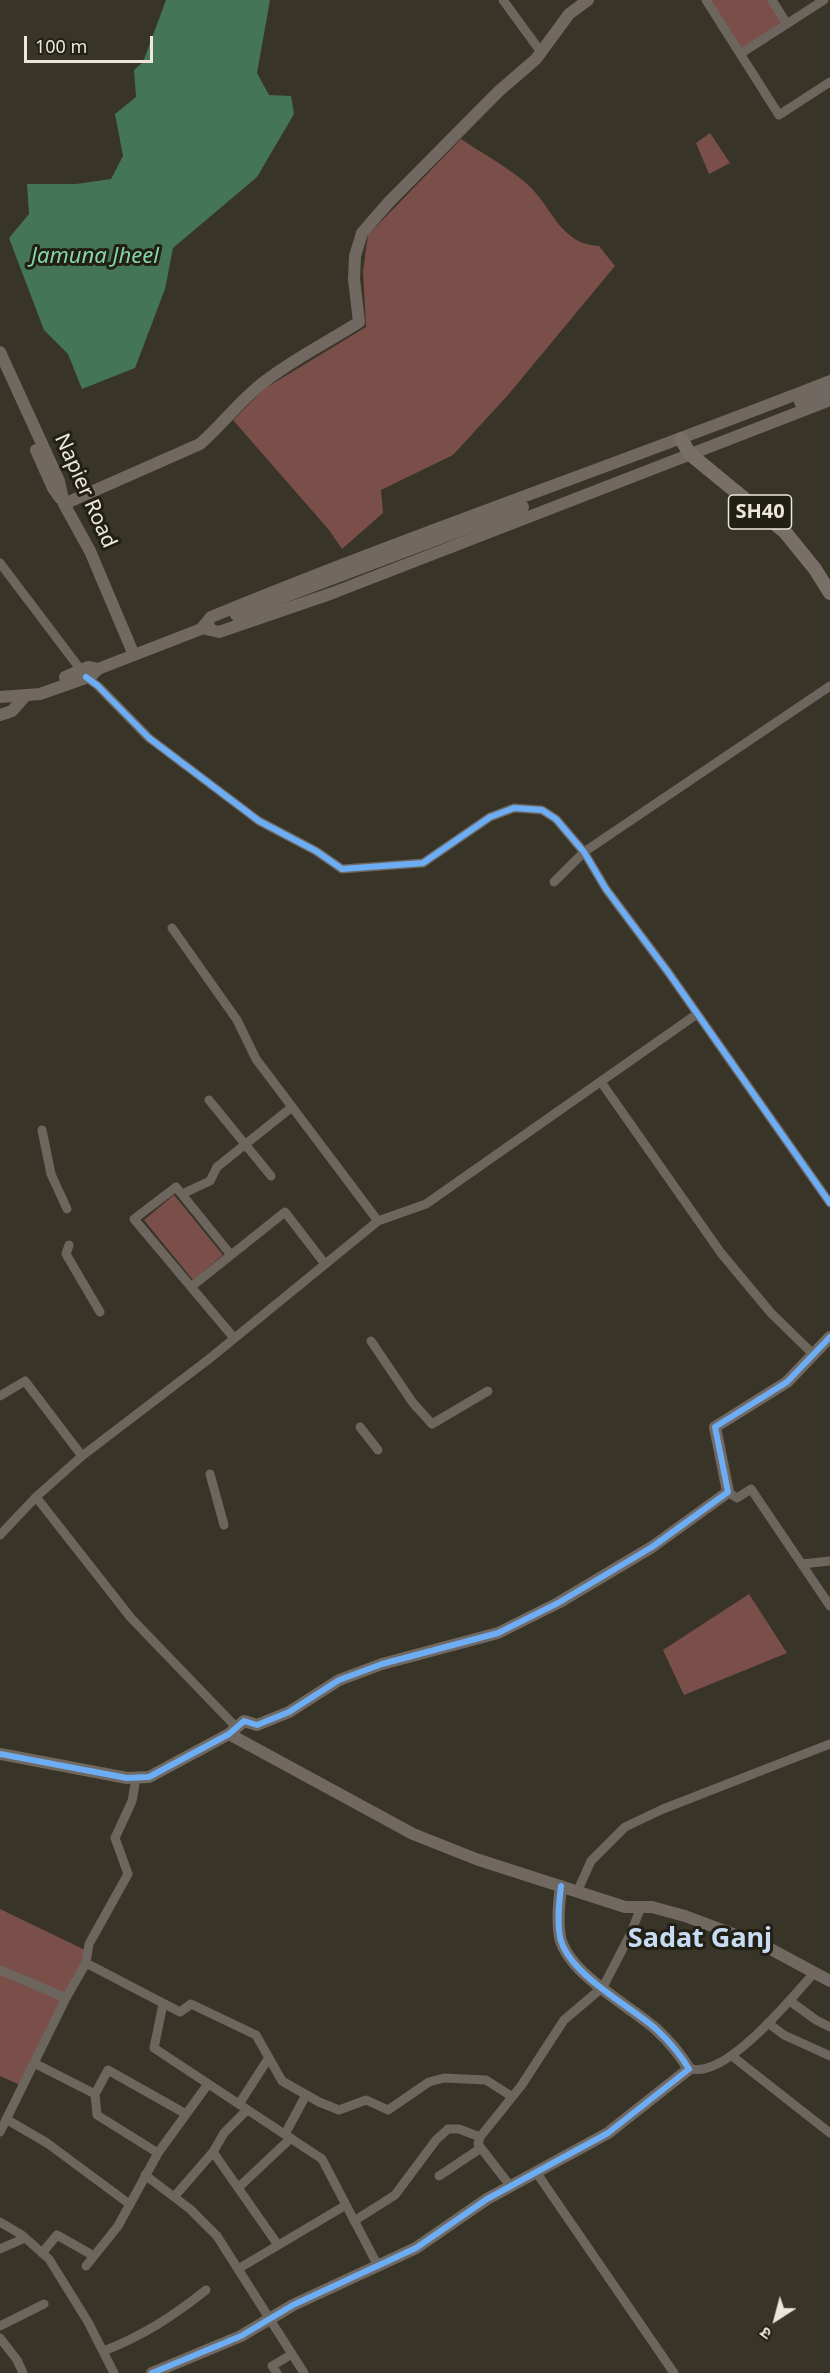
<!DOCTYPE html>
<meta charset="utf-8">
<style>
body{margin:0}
#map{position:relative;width:830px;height:2373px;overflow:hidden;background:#383428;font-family:"Noto Sans","Noto Sans Devanagari",sans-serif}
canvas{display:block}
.north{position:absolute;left:746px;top:2289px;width:60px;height:60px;-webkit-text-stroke:4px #221f15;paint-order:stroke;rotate:216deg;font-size:16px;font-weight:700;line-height:24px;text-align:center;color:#ece7da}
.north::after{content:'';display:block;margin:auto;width:21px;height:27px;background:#ece7da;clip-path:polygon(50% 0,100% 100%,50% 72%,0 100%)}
.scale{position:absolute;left:24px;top:36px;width:129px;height:27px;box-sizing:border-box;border:3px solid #ece7da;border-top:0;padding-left:8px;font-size:18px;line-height:21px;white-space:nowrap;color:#ece7da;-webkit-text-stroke:4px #221f15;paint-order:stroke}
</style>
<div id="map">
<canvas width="830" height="2373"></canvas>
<div class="north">उ</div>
<div class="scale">100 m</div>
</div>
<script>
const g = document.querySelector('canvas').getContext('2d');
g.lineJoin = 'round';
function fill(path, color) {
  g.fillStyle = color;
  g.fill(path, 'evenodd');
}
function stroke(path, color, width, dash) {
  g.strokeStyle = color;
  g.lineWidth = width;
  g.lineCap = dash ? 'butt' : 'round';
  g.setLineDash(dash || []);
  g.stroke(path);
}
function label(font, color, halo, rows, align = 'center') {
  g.font = font + ' "Noto Sans",sans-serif';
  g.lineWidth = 6;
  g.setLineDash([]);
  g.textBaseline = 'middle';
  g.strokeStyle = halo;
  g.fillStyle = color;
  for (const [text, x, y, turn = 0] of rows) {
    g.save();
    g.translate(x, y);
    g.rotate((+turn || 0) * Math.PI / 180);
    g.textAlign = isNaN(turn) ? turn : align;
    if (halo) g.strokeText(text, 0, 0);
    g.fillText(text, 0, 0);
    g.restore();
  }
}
const green = new Path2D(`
 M709,0H769L784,23L741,50Z
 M710,133L730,163L709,174L696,143Z
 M461,139C483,154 508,167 527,184C553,207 559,244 599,246L615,266L508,395L453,455L381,490L383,513L342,549L329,530L233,420L264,389L366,327L363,271L368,235Z
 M174,1195L223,1255L193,1280L144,1220Z
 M749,1594L787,1653L684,1695L663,1650Z
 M0,1909L87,1951L20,2085L0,2076Z`);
const water = new Path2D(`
 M166,0H270L257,73L269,95L291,96L294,114L257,177L173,248L165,289L135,368L82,389L68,354L44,330L9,238L29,214L27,184H76L111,179L123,156L115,114L136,97L134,70L143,62Z`);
const street = new Path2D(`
 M503,0L541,52
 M706,0L779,115L830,82
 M772,0L787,24
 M740,54L824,0
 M0,563L81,670
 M86,677L98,686L149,738L259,821L316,851L342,869L423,863L490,817L514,808L542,810L556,819L584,852L606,889L668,972L830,1203
 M554,882L584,852L830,686
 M172,928L237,1020L256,1059L378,1221
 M601,1082L721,1253L771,1313L813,1354
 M209,1100L271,1176
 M42,1130L51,1174L67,1209
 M182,1194L210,1181L217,1167L292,1107
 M69,1245L66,1254L100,1312
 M231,1255L176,1187L134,1219L234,1338
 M191,1287L285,1212L325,1264
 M371,1341L413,1403L432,1424L488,1391
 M0,1396L25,1381L82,1456L36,1497L0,1535
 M360,1427L378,1450
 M82,1456L209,1359L378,1221L426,1204L697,1014
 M210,1474L224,1525
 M728,1492L737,1498L751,1489L830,1606
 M36,1497L131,1618L237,1728
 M802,1564L830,1561
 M577,1892L591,1861L625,1827L663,1809L830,1744
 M86,1963L180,2012L191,2004L256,2035L282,2081L319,2102L339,2110L366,2100L388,2110L429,2082L444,2078L486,2080L511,2096
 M0,1970L66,1998
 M790,2001L816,2020L830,2027
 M163,2004L154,2048L322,2159L378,2266
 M768,2023L784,2035L830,2056
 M732,2056L830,2133
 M34,2063L95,2094
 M689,2069C693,2069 698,2070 703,2069C738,2063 790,2000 814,1973
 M239,2104L268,2059
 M6,2119L47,2143L128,2203
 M0,2132L66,1998L86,1963L89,1944L128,1874L115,1838L132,1801L136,1778
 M285,2134L306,2095
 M213,2152L278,2245
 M158,2153L97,2115L95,2094L108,2070L186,2114
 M536,2172L674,2373
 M145,2175L190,2209L217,2236L304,2373
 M439,2176L481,2148
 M239,2187L291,2138
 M511,2187L478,2144L480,2137L521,2086L564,2020L603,1987L631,1933L641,1907
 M174,2197L213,2152L224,2133L247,2110
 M354,2221L395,2195L436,2140L448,2129H459L480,2137
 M0,2222L22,2235L49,2259L88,2322L114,2373
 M0,2249L25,2238
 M42,2253L57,2235L94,2256
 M86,2266L118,2226L158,2153L208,2084
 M238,2269L346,2205
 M0,2326L44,2304
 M0,2338L17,2360L23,2373
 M104,2351C144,2335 172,2317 206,2290
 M277,2373L272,2366L292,2354`);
const secondary = new Path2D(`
 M0,352L59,481L64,504L90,551L134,655
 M830,381C624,462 415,533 211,617L202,628L219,632L330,594L830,400
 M800,402L830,391
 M36,450L53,488L60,498
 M64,504L200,444C223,424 240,400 264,382C293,359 328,342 359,322L354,279L355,256L362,233L389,202L499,91L536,59L569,14L588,0
 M236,615L523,507
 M65,677L88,667L98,669
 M0,697L40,694L91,676L98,669L209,626
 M0,715L12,711L26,695
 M229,1734L413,1834L476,1859L625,1907H652L685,1916L765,1946L830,1981
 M0,1754L127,1778L149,1777L229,1734L244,1721L257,1725L289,1712L339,1680L382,1664L498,1633L558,1603L652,1547L728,1492L715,1427L787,1382L830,1337
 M152,2373L241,2336L293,2305L416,2248L487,2199L608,2133L689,2069C680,2054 669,2041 656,2029C629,2005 568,1974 560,1937C557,1921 559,1903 561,1886`);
const primary = new Path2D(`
 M681,439L690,454L785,532L815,569L830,593`);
const cycleway = new Path2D(`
 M86,677L98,686L149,738L259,821L316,851L342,869L423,863L490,817L514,808L542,810L556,819L584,852L606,889L668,972L830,1203
 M0,1754L127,1778L149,1777L229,1734L244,1721L257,1725L289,1712L339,1680L382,1664L498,1633L558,1603L652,1547L728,1492L715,1427L787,1382L830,1337
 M152,2373L241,2336L293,2305L416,2248L487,2199L608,2133L689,2069C680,2054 669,2041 656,2029C629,2005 568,1974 560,1937C557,1921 559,1903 561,1886`);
const shields = [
 [760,512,63]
];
const shieldNames = [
 ["SH40",760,512]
];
const streetNames = [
 ["Napier Road",85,491,66]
];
const waterNames = [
 ["Jamuna Jheel",95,257]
];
const districtNames = [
 ["Sadat Ganj",700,1939]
];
fill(green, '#7b4f49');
fill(water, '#437556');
stroke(street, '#6d665f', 9);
stroke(secondary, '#706861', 12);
stroke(primary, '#786f67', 14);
stroke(cycleway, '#6dadf4', 6);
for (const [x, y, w] of shields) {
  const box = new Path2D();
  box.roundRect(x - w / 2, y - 17, w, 34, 4.5);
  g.fillStyle = '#221f15';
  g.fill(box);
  stroke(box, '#ece7da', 1.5);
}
label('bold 20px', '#ece7da', null, shieldNames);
label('21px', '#ece7da', '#221f15', streetNames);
label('italic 22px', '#84d7a4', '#221f15', waterNames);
label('bold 27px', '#c7dbf3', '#221f15', districtNames);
</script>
